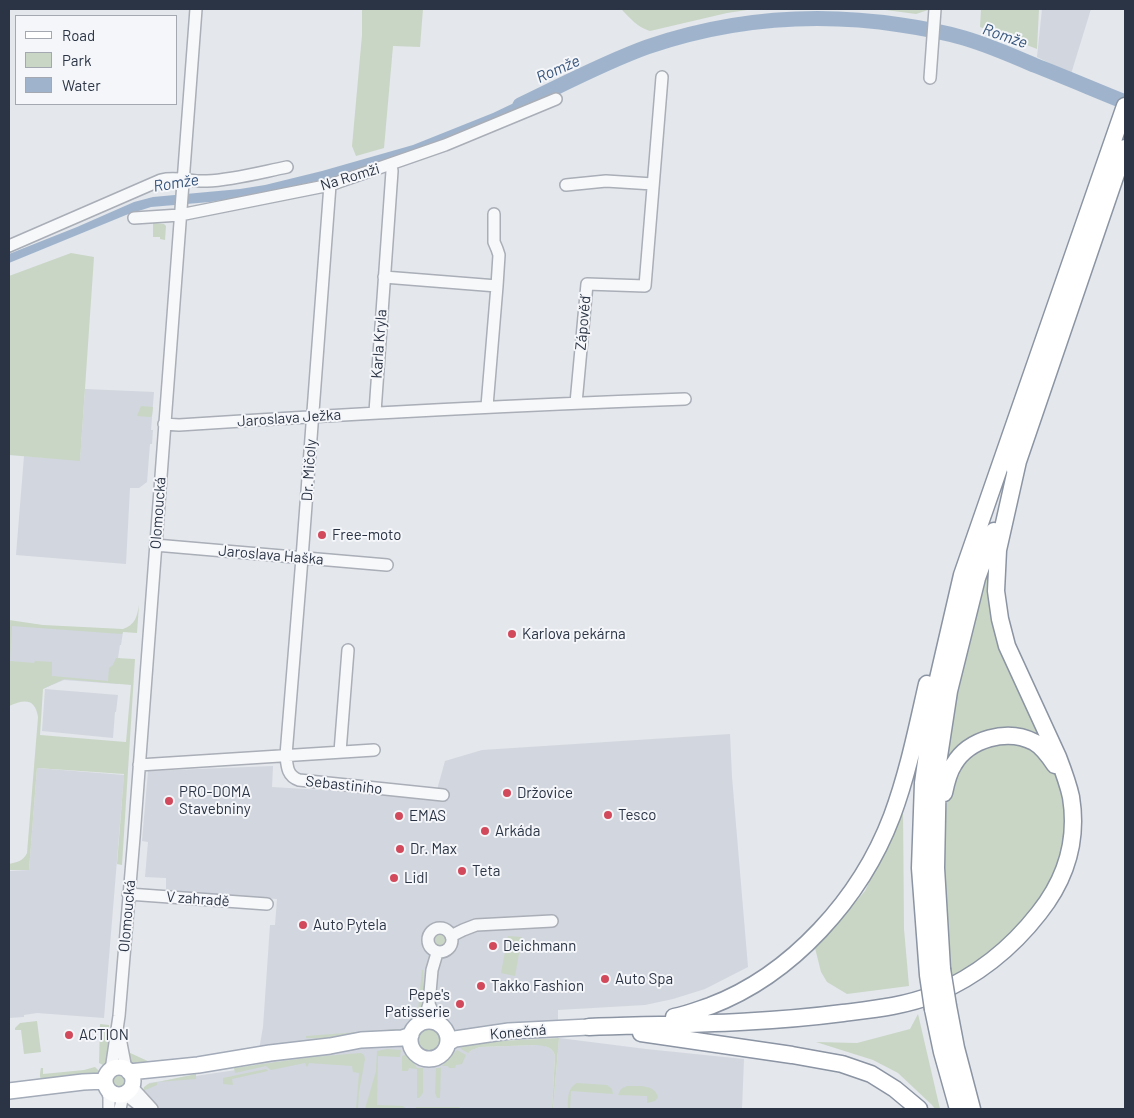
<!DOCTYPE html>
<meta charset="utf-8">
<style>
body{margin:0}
#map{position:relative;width:1134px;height:1118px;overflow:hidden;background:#e4e7ec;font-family:Barlow,sans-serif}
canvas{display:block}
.frame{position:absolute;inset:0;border:10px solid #2b3445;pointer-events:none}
.legend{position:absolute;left:15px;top:15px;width:162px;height:90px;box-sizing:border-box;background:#f4f6f9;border:1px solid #a4a8b1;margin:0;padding:6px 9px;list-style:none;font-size:15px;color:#2b3445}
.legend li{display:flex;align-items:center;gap:10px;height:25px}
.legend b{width:25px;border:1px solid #a4a8b1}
</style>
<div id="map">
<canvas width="1134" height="1118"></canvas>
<div class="frame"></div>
<ul class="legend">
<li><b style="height:6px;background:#fff"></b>Road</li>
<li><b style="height:14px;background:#c9d6c5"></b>Park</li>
<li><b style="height:14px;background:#9fb4cc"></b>Water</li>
</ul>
</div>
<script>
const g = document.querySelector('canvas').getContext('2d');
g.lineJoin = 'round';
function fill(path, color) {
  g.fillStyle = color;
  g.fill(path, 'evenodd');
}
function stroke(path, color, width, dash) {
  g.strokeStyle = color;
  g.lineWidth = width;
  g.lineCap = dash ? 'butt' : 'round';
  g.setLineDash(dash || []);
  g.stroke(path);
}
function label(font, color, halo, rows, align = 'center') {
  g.font = font + ' Barlow,sans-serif';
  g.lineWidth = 4;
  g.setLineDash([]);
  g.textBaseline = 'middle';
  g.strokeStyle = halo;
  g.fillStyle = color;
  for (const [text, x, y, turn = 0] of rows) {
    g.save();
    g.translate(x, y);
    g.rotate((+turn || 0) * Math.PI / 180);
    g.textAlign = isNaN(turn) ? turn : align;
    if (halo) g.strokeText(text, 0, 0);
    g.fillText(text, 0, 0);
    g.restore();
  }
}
const built = new Path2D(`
 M1042,9H1091L1071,74L1037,57Z
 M85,389L154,392L151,430H153L152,444H150L147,482L139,488H130L126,564L16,555L24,456L80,460Z
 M10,623L123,632L121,645H120L118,658H120L118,684L64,680L9,703Z
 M45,689L118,695L116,712H115L113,738L42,731Z
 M730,734L732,777L748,967L705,989L673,999L645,1005L558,1010V1038L476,1042L468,1053L472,1050L480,1047L537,1045H543L550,1048L553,1051L555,1056L552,1109H131L149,1083L256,1067L263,1027L270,925H275L277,899L166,891V878L145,877L148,842L142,841L148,771L273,766L272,787L435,797L445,761L482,750Z
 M37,768L124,775L104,1018L37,1013L24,1015V1017L9,1018V871L29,870Z
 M559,1038L646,1049L744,1059L742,1109H553Z`);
const green = new Path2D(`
 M362,9H423L420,47L393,46L384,148L356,156L352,146L362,35Z
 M621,9H754L727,13L650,31C637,27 630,18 621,9Z
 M878,9H931L916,14Z
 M981,9H1039L1037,49L980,27Z
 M153,223L164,224L166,226L165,240L160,239V237H153Z
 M71,253L94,257L80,461L9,455V276Z
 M141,406L153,407L152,416L150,417L137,416Z
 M988,566L989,584L1045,742L996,731L944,769L959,671Z
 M139,605L137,633L123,632L122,634L12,626L10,661L34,663L35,661L52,662V676L108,681L109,668L113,665L116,658L135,659L122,865L117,864L124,774L37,768L29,870H9V864C18,862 23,861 27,853L38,717C35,697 23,700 9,706V620L43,625L123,629C135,625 137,617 139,605ZM64,679L131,685L126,742L40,735L43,689Z
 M997,743L1023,745L1046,759L1056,776L1062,793L1065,809V834L1058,861L1050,881L1037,902L1024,918L1009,935L988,953L951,978L947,953L943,837L948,792L963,762L975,752Z
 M903,811L904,929L909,986L847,994L827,982L821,972L815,948L865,891Z
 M434 940a6 6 0 1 1 12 0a6 6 0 1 1-12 0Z
 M508,936L522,937L515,976L501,973Z
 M422,970H423L424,994L422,1012L418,1010Z
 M918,1014L940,1109H935L932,1105L898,1073L873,1060L816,1042L857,1043L910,1029Z
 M37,1021L41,1052L24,1054L21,1030H15V1028L20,1023Z
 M100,1024L109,1025L110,1055L108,1062L103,1065L99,1063Z
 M418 1040a11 11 0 1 1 22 0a11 11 0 1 1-22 0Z
 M399,1029L400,1034L334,1039L306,1038V1036Z
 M559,1038L553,1109H552L555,1056C553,1047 546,1046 537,1045L480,1047L472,1050L468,1053L461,1049L459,1043Z
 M387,1049L401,1050L400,1057L378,1056L377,1105L403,1106L406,1109H365L376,1071L377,1051Z
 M457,1050L466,1055L462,1064L456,1065L455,1068H449L448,1066H442L441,1067L440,1098H437L435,1093L436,1068H440Z
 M128,1052L152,1063C140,1064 128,1068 128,1052Z
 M361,1053L364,1055L365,1059L359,1092L358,1109H356L359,1073L353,1072L352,1066L309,1063L307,1067L305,1063L271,1070L266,1066L235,1073L234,1068L312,1057Z
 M404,1055L410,1057L417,1068H423V1093L419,1098H417V1069L409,1068L408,1071H402V1056Z
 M95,1067L99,1071V1073L89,1077L42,1081C39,1077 40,1073 41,1068H43V1074L84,1070Z
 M266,1069L268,1071L232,1079L233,1085L223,1084V1078Z
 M111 1081a7 7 0 1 1 14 0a7 7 0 1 1-14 0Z
 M196,1074V1079L157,1082V1085L143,1091L144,1087L148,1084Z
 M577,1083L607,1085L612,1089L613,1094L571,1091L570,1109H568C568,1099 567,1088 577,1083Z
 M627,1086C638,1086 655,1084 658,1097L655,1101L647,1103V1096L618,1095L621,1089Z
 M416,1107H459L461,1109H415Z`);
const water = new Path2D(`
 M535,93L539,101L422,149L331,178L248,196L210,202L151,207L126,215L9,263V254L77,227L134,202L153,197L240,189L265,185L322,171L413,145L493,113Z`);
const river = new Path2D(`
 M520,105C562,85 603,63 647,47C729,19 816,12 901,25C922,28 943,32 964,38C988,45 1011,55 1034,65C1065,77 1095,90 1125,102`);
const minor = new Path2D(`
 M930,78L935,9
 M330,185L302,558L286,755C287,766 287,776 299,780L443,795
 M566,185L606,181L653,184
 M494,214V242L497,249L499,255L497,286
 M134,218L180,215L330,185L445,145L556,99
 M9,246L161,180C177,176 191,182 207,181C232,180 262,172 287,167
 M384,277L497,286L487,406
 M576,403L587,284L645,286L662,77
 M375,412L392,171L391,165
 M164,424L179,425C348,414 516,405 685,399
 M155,545L387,565
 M340,752L348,650
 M139,765L374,750
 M128,894L267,904
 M428 940a12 12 0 1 1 24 0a12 12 0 1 1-24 0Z
 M451,936L463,930L476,925L552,921
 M429,1004L438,1024
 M423,1023L429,1004L432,970L437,953
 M120,1038L126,1069
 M111,1070L119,1016L134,837L196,9
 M106,1087L109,1097V1109
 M132,1087L152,1109
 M125,1094L144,1109
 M120,1109L123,1095`);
const major = new Path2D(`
 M410 1040a19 19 0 1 1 38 0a19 19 0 1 1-38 0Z
 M448,1043L455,1039L509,1031L589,1027
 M105 1081a14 14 0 1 1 28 0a14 14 0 1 1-28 0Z
 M129,1072L198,1065L270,1053L330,1046L361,1040L402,1038L411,1035
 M9,1091L83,1082L105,1081`);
const highway = new Path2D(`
 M1015,470L1125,148
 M944,793C946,783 948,773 954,764C969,739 1007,728 1034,742C1043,747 1049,756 1055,765
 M942,969L936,868L938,763L949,691L977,578L994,531
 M928,975L920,868L923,783L937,683L962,575L1125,106
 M948,1006L956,1048L972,1109
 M933,1009L942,1052L958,1109
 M674,1017C686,1015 698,1010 710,1006C792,975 861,898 892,816C908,773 917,728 927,684
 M589,1027C674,1024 759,1024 843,1013C875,1009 905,1006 935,994C977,976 1011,949 1039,913C1066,879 1078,840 1071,797C1068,783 1063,770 1058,757L1007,646L1000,619L996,591L998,550L1018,461
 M641,1033L792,1055L842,1064L871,1074L895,1089L919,1109`);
const highwayBridge = new Path2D(`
 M942,969L948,1006
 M928,975L933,1009`);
const markers = [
 [322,535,5,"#d1495b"],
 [512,634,5,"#d1495b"],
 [507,793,5,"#d1495b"],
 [169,801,5,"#d1495b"],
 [608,815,5,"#d1495b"],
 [399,816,5,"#d1495b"],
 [485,831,5,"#d1495b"],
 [400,849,5,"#d1495b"],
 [462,871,5,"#d1495b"],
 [394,878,5,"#d1495b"],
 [303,925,5,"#d1495b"],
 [493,946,5,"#d1495b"],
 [605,979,5,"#d1495b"],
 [481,986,5,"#d1495b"],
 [460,1004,5,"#d1495b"],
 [69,1035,5,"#d1495b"]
];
const streetNames = [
 ["Na Romži",350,177,-17],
 ["Zápověď",583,323,-85],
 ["Karla Kryla",379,344,-86],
 ["Jaroslava Ježka",289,418,-4],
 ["Dr. Mičoly",309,470,-86],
 ["Olomoucká",158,513,-86],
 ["Jaroslava Haška",271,555,5],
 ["Sebastiniho",344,785,6],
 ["V zahradě",198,899,4],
 ["Olomoucká",127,916,-85],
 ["Konečná",518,1032,-5]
];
const poiNames = [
 ["Free-moto",332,535],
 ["Karlova pekárna",522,634],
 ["PRO-DOMA",179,792],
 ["Stavebniny",179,809],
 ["Držovice",517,793],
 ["Tesco",618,815],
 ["EMAS",409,816],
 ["Arkáda",495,831],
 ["Dr. Max",410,849],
 ["Teta",472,871],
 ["Lidl",404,878],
 ["Auto Pytela",313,925],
 ["Deichmann",503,946],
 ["Auto Spa",615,979],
 ["Takko Fashion",491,986],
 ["Pepe's",450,995,"right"],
 ["Patisserie",450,1012,"right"],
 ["ACTION",79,1035]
];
const waterNames = [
 ["Romže",1005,36,19],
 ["Romže",558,69,-24],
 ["Romže",176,183,-9]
];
fill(built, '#d2d6de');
fill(green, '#c9d6c5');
fill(water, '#9fb4cc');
stroke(river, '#9fb4cc', 15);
stroke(minor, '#a9aeb7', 14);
stroke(major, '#a3abb8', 18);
stroke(highway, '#8b94a3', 19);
stroke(minor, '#f7f8fa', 11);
stroke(major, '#fff', 15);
stroke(highway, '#fff', 16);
stroke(highwayBridge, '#8b94a3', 19, []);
stroke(highwayBridge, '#fff', 16);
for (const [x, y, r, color] of markers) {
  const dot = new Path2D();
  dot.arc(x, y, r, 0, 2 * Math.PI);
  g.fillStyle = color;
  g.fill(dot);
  stroke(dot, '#f4f6f9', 2);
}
label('15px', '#2b3445', '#f4f6f9', streetNames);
label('15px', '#2b3445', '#f4f6f9', poiNames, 'left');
label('italic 16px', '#34527a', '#f4f6f9', waterNames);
</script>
